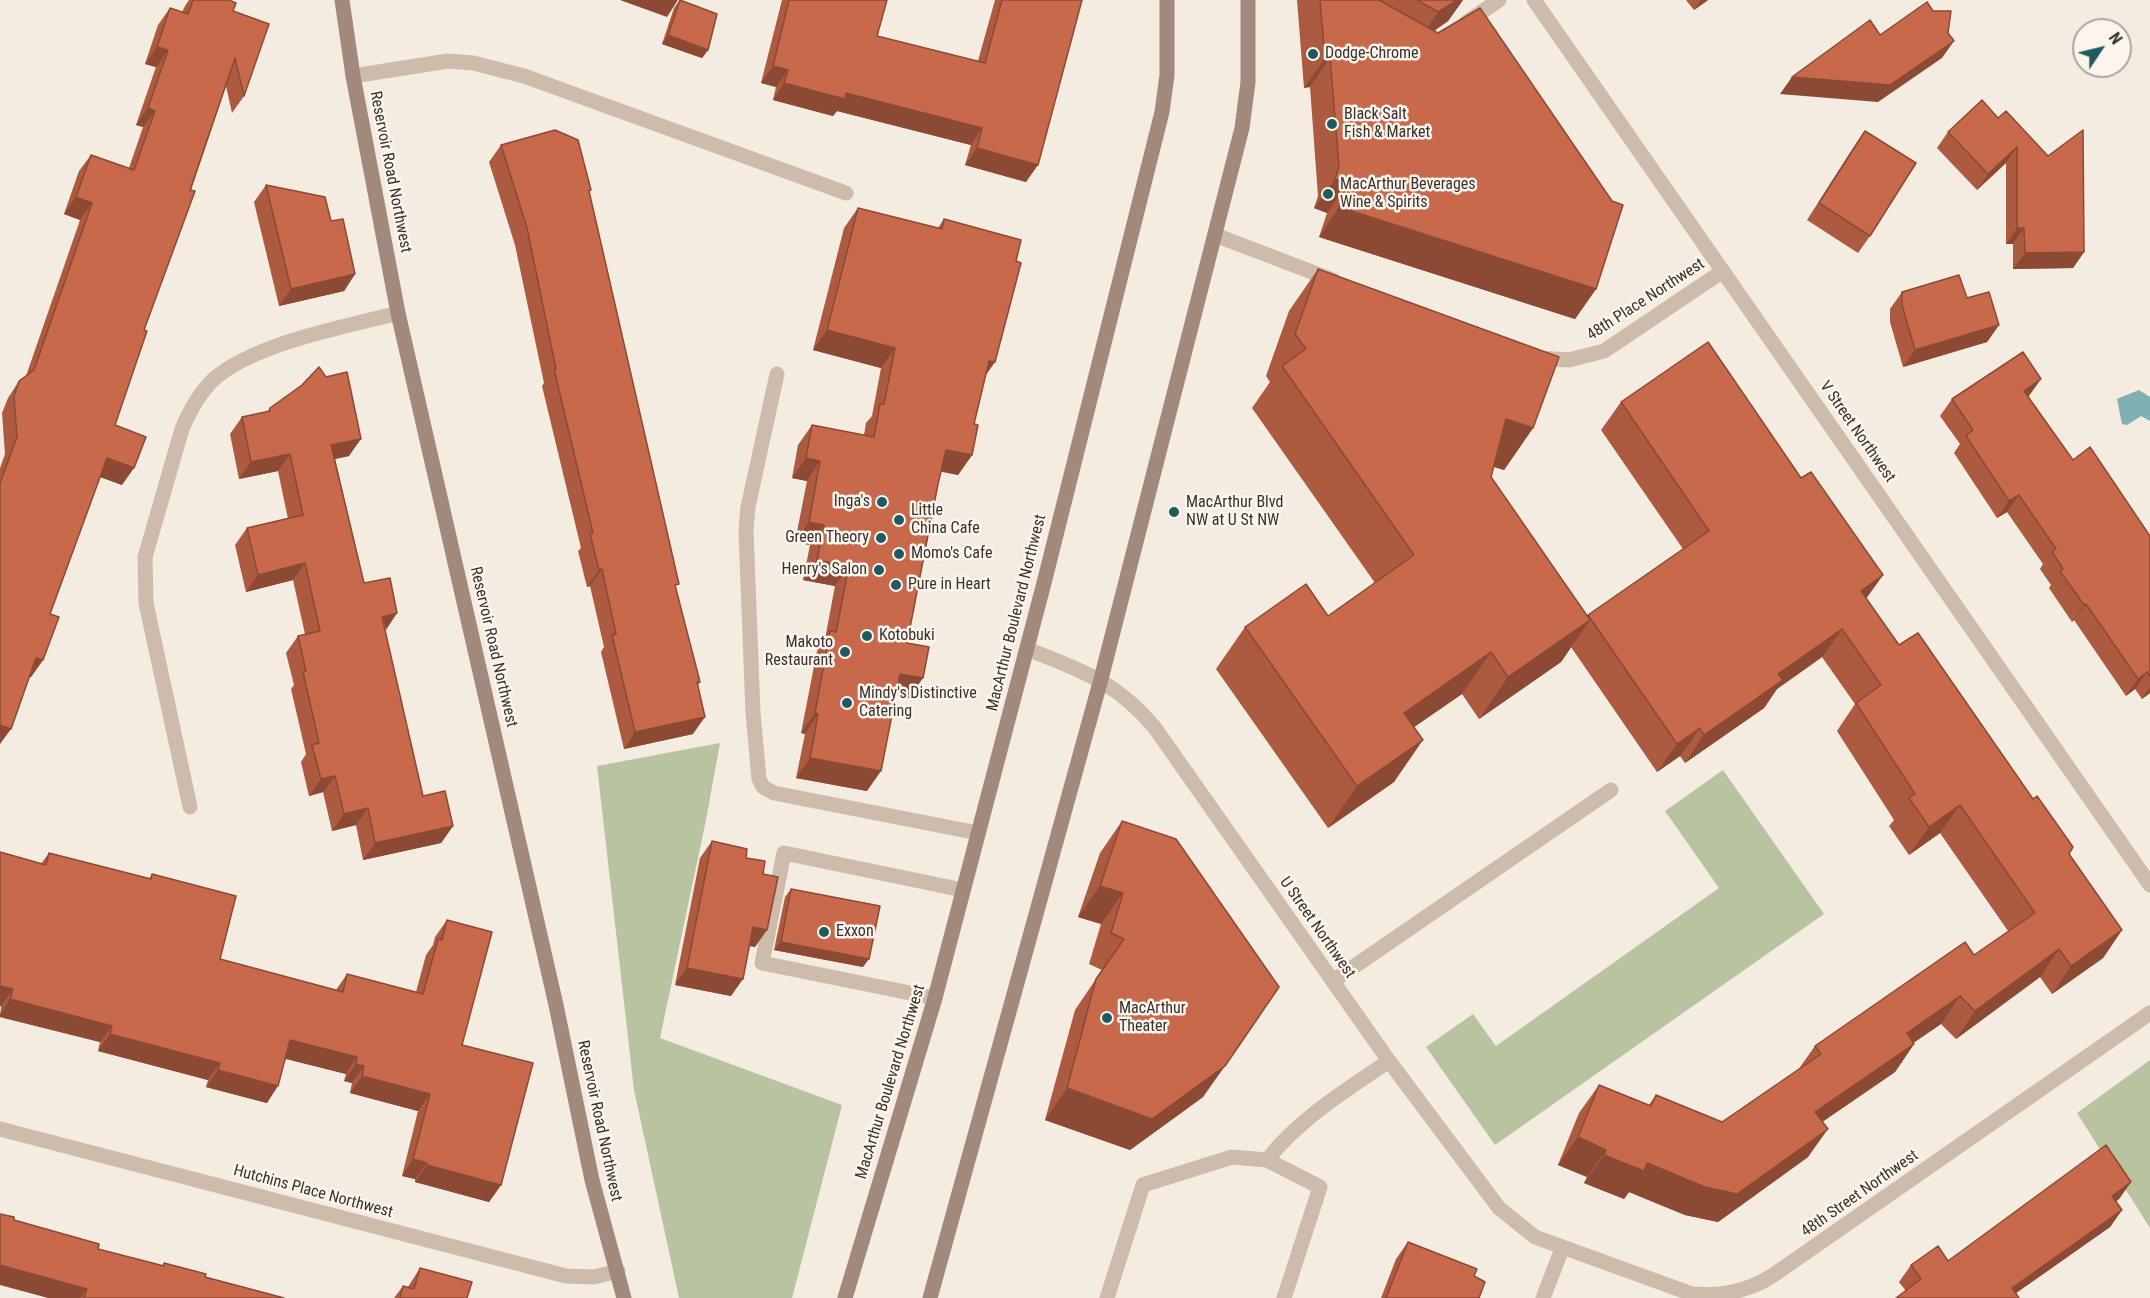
<!DOCTYPE html>
<style>
body{margin:0}
#map{position:relative;width:2150px;height:1298px;overflow:hidden;background:#f4ebe1;font-family:"Roboto Condensed",sans-serif}
canvas{display:block}
.north{position:absolute;left:2072px;top:18px;width:60px;height:60px;box-sizing:border-box;background:#fbf5ee;border:2px solid #aea6a0;border-radius:50%;rotate:55deg;font-size:16px;font-weight:700;line-height:24px;text-align:center;color:#3b302b}
.north::after{content:'';display:block;margin:auto;width:21px;height:27px;background:#1f5a5e;clip-path:polygon(50% 0,100% 100%,50% 72%,0 100%)}
</style>
<div id="map">
<canvas width="2150" height="1298"></canvas>
<div class="north">N</div>
</div>
<script>
const g = document.querySelector('canvas').getContext('2d');
g.lineJoin = 'round';
function fill(path, color) {
  g.fillStyle = color;
  g.fill(path, 'evenodd');
}
function stroke(path, color, width, dash) {
  g.strokeStyle = color;
  g.lineWidth = width;
  g.lineCap = dash ? 'butt' : 'round';
  g.setLineDash(dash || []);
  g.stroke(path);
}
function label(font, color, halo, rows, align = 'center') {
  g.font = font + ' "Roboto Condensed",sans-serif';
  g.lineWidth = 5;
  g.setLineDash([]);
  g.textBaseline = 'middle';
  g.strokeStyle = halo;
  g.fillStyle = color;
  for (const [text, x, y, turn = 0] of rows) {
    g.save();
    g.translate(x, y);
    g.rotate((+turn || 0) * Math.PI / 180);
    g.textAlign = isNaN(turn) ? turn : align;
    if (halo) g.strokeText(text, 0, 0);
    g.fillText(text, 0, 0);
    g.restore();
  }
}
const green = new Path2D(`
 M720,743L706,820L660,1038L842,1105L792,1298H679L634,1090L597,766Z
 M1723,770L1824,914L1495,1145L1426,1047L1473,1014L1496,1046L1719,888L1665,811Z
 M2150,1060V1228L2077,1113Z`);
const water = new Path2D(`
 M2139,390L2150,397V421L2141,416L2127,425L2122,424L2117,399Z`);
const lane = new Path2D(`
 M1467,22L1499,0
 M353,76L448,61L473,63L524,76L846,193
 M777,374L748,507L746,531L753,713L759,779L763,787L774,793L978,833
 M145,557L146,603L190,807
 M1333,981L1611,790
 M935,998L762,963L784,853L963,890
 M1267,1160C1299,1119 1346,1090 1389,1061
 M1107,1298L1143,1185L1232,1157L1267,1160L1320,1187L1284,1298
 M1543,1298L1562,1249`);
const street = new Path2D(`
 M1534,0L2150,885
 M1215,235L1333,280
 M1537,358L1569,360L1604,351L1723,271
 M145,557L182,429C190,410 199,393 214,379C255,343 345,327 398,313
 M1027,649C1082,671 1116,681 1155,728L1389,1061L1499,1208L1535,1237L1692,1294C1722,1296 1746,1292 1772,1276L2150,1013
 M0,1129L566,1276L594,1277L618,1271`);
const secondary = new Path2D(`
 M342,0L353,76L398,313L556,1005L592,1180L624,1298
 M845,1298L935,998L1044,583L1162,112L1167,75V0
 M930,1298L1101,679L1242,128L1248,82V0`);
const wall = new Path2D(`
 M189,0H229L233,11L244,96L232,113L226,86L144,330L115,425L122,485L100,477L50,614L43,660L31,677H30L0,744V468L5,454L2,413L8,398L19,381L26,376L80,220L64,214L79,171L91,155L129,168L143,127L136,125L156,67L145,64L158,25L170,8L182,12L185,6Z
 M680,0L708,50L702,58L662,44L674,8Z
 M782,0H887L877,36L978,61L995,0H1082L1026,182L965,165L971,145L837,111L833,116L773,100L776,87L761,83Z
 M1297,0H1463L1448,21L1434,31L1596,289L1575,319L1319,237L1327,213L1314,208L1318,196L1310,87L1304,88Z
 M1686,0H1708L1694,10Z
 M1998,118L2084,252L2073,268L2013,269V244H2006V163L1977,190L1937,148L1948,132Z
 M1865,131L1870,236L1858,253L1807,220L1853,148Z
 M501,145L589,193L676,589L700,682L698,685L693,734L624,749L601,652L604,647L590,586L587,587L578,551L581,548L542,386L544,383L515,245L489,162Z
 M266,185L331,221L355,274L344,291L279,306L254,202Z
 M858,208L938,228L944,219L986,375L974,424L972,455L958,475L941,471L907,643L909,698L896,695L867,791L796,778L805,734L801,733L817,651L825,639L835,586L803,580L810,545L795,542L807,481L792,478L798,445L812,425L864,435L866,423L872,416L881,368L813,350L844,228Z
 M1318,269L1533,428L1504,470L1494,467L1491,477L1587,616L1683,549L1601,430L1621,402L1801,478L1883,575L1866,598L1899,645L2069,854L2122,930L2103,958L2052,994L2040,977L1956,1039L1941,1024L1913,1043L1914,1044L1895,1072L1822,1122L1808,1157L1718,1222L1685,1215L1629,1192L1624,1199L1584,1183L1587,1177L1558,1165L1579,1113L1599,1085L1649,1105L1656,1095L1722,1122L1798,1070L1815,1046L1974,955L2008,931L1940,833L1909,855L1889,826L1894,820L1837,731L1855,704L1822,657L1777,689L1764,708L1685,763L1680,756L1657,772L1571,647L1561,662L1479,719L1462,694L1414,727L1394,782L1328,828L1216,669L1245,627L1328,616L1375,583L1252,408L1270,382L1266,376L1289,311Z
 M1902,292L1967,298L1999,325L1987,342L1903,367L1890,322V309Z
 M2029,396L2028,397L2073,460L2150,536V693L2142,699L2135,689L2126,696L2074,620L2072,622L2049,588L2051,585L2040,569L2043,564L2007,512L1997,518L1954,453L1960,444L1940,416L1952,399Z
 M270,408L349,456L335,459L364,583L385,630L423,796L453,826L441,843L363,860L356,825L332,831L323,792L309,796L301,762L306,754L291,689L294,685L286,653L298,636L305,634L293,580L246,592L235,545L247,528L288,519L278,471L239,479L230,434L242,417L267,412Z
 M1122,821L1203,1097L1130,1150L1045,1120L1075,1010L1102,970L1089,964L1101,924L1078,917L1100,853Z
 M712,841L746,858L763,874L755,947L749,946L731,996L675,985L700,858Z
 M0,852L41,864L49,853L149,879L152,874L220,959L336,990L347,974L416,992L426,955L433,945L435,937L447,920L462,1045L501,1185L489,1202L415,1182V1179L402,1176L418,1111L350,1093L352,1083L344,1081L346,1074L286,1059L267,1103L206,1087L208,1080L98,1051L100,1042L0,1017L1,1006H0Z
 M791,889L863,967L774,950L785,897Z
 M2131,1182L2119,1199L2116,1201L2122,1210L2110,1227L2016,1293L1906,1291L1899,1282L1911,1265L1948,1261Z
 M14,1220L98,1249L163,1266L164,1263L205,1277L284,1298H48Z
 M1408,1242L1474,1276L1479,1298H1381L1396,1259Z
 M420,1268L467,1298H394L403,1286L408,1287Z`);
const shadedWall = new Path2D(`
 M620,0H678L667,17Z
 M1457,0H1463L1448,21L1418,42L1438,12Z
 M1701,0H1708L1694,10Z
 M668,35L708,50L702,58L662,44Z
 M1954,41L1942,58L1878,102L1780,94L1792,77Z
 M157,47L168,50L156,67L145,64Z
 M1325,58H1330L1310,87L1304,88Z
 M773,66L788,70L776,87L761,83Z
 M784,83L846,93L982,128L971,145L837,111L833,116L773,100Z
 M148,108L155,111L143,127L136,125Z
 M2017,147L2006,163L1977,190L1988,174Z
 M977,148L1038,165L1026,182L965,165Z
 M1335,179L1348,183L1327,213L1314,208Z
 M76,197L92,203L80,220L64,214Z
 M1339,207L1596,289L1575,319L1319,237Z
 M2017,228H2024L2013,244H2006Z
 M2084,252L2073,268L2013,269L2025,253Z
 M355,274L344,291L279,306L291,289Z
 M1999,325L1987,342L1903,367L1915,350Z
 M827,330L895,348L881,368L813,350Z
 M989,361L995,362L981,382Z
 M2041,379L2029,396L2012,408L2024,391Z
 M1506,419L1533,428L1504,470L1476,461Z
 M361,439L349,456L320,462L331,445Z
 M946,450L972,455L958,475L932,470Z
 M290,454L278,471L239,479L251,462Z
 M107,458L134,468L122,485L95,475Z
 M806,458L820,461L807,481L792,478Z
 M2019,495L2007,512L1997,518L2009,501Z
 M809,522L824,525L810,545L795,542Z
 M817,560L849,566L835,586L803,580Z
 M305,563L293,580L246,592L258,575Z
 M602,569L590,586L587,587L599,570Z
 M1883,575L1863,603L1861,591Z
 M2086,604L2074,620L2072,622L2084,605Z
 M397,613L386,630L382,617Z
 M1590,620L1561,662L1479,719L1508,677Z
 M1842,629L1822,657L1777,689L1764,708L1685,763L1704,735L1778,674Z
 M1491,652L1462,694L1375,754L1404,713Z
 M36,658L43,660L31,677L25,675Z
 M2147,672L2135,689L2126,696L2138,679Z
 M900,674L923,678L909,698L886,693Z
 M2150,687V693L2142,699Z
 M815,713L818,714L805,734L801,733Z
 M705,717L693,734L624,749L635,732Z
 M0,725L11,729L0,744Z
 M1700,728L1680,756L1657,772L1677,744Z
 M1423,740L1394,782L1328,828L1357,786Z
 M810,758L881,771L867,791L796,778Z
 M335,776L323,792L309,796L321,779Z
 M1960,805L1940,833L1909,855L1929,827Z
 M368,808L356,825L332,831L344,814Z
 M453,826L441,843L363,860L375,843Z
 M1100,886L1123,893L1101,924L1078,917Z
 M753,927L767,930L755,947L741,944Z
 M2122,930L2103,958L2052,994L2071,966Z
 M781,942L869,959L863,967L774,950Z
 M2059,949L2040,977L1956,1039L1975,1011Z
 M687,968L743,979L731,996L675,985Z
 M0,986L13,989L1,1006H0Z
 M1960,996L1941,1024L1887,1061L1907,1033Z
 M10,999L112,1026L100,1042L0,1017V1014Z
 M110,1034L220,1063L208,1080L98,1051Z
 M290,1040L357,1057L346,1074L279,1057Z
 M1914,1044L1895,1072L1796,1140L1815,1112Z
 M356,1064L364,1066L352,1083L344,1081Z
 M1225,1066L1203,1097L1130,1150L1045,1120L1067,1088Z
 M218,1070L278,1086L267,1103L206,1087Z
 M362,1076L430,1094L418,1111L350,1093Z
 M1828,1129L1808,1157L1718,1222L1685,1215L1629,1192L1624,1199L1584,1183L1604,1155L1647,1163Z
 M1578,1137L1606,1150L1587,1177L1558,1165Z
 M413,1159L427,1163L415,1179L402,1176Z
 M427,1165L501,1185L489,1202L415,1182Z
 M2131,1182L2119,1199L2100,1213L2112,1196Z
 M2122,1210L2110,1227L2009,1298L2012,1288Z
 M0,1265L87,1289L80,1298H48L0,1285Z`);
const building = new Path2D(`
 M193,0H229L236,3L233,11L269,24L244,96L235,58L190,190L195,191L144,330L147,331L115,425L146,437L134,468L107,458L50,614L59,617L43,660L36,658L11,729L0,725V483L17,437L14,396L19,381L34,370L92,203L76,197L91,155L134,170L155,111L148,108L168,50L157,47L170,8L188,14Z
 M680,0L717,14L708,50L668,35Z
 M789,0H887L877,36L985,63L1002,0H1082L1038,165L977,148L982,128L846,93L845,99L784,83L788,70L773,66Z
 M1320,0H1379L1438,33L1480,8L1612,201L1623,205L1596,289L1339,207L1348,183L1335,179L1339,166L1330,58H1325Z
 M1417,0H1457L1438,12Z
 M1927,2L1933,11H1951L1948,33L1954,41L1890,85L1792,77L1870,20L1880,35Z
 M1982,100L1998,118L2006,111L2048,156L2083,130L2084,252L2025,253L2024,228H2017V147L1988,174L1948,132Z
 M555,130L578,140L591,190L589,191L679,584L675,585L700,682H697L705,717L635,732L612,635L616,634L602,569L599,570L590,534L593,533L554,369H556L527,228L501,145Z
 M1865,131L1916,163L1870,236L1819,203Z
 M266,185L325,197L331,221L343,219L355,274L291,289Z
 M858,208L942,229L944,219L1021,240L1016,261L1021,263L995,362L989,361L974,424L978,425L972,455L946,450L938,484L907,643L929,647L923,678L900,674L881,771L810,758L818,714L815,713L830,631L836,632L849,566L817,560L824,525L809,522L820,461L806,458L812,425L874,437L880,404H884L895,348L827,330Z
 M1318,269L1559,357L1533,428L1506,419L1491,477L1590,620L1508,677L1491,652L1404,713L1423,740L1357,786L1245,627L1306,584L1328,616L1414,555L1282,366L1306,349L1295,334Z
 M1959,275L1967,298L1989,292L1999,325L1915,350L1902,305V292Z
 M1708,342L1801,478L1811,472L1883,575L1861,591L1899,645L1918,633L2033,799L2037,796L2073,847L2069,854L2122,930L2071,966L2059,949L1975,1011L1960,996L1907,1033L1914,1044L1815,1112L1828,1129L1737,1194L1705,1187L1647,1163L1644,1171L1604,1155L1606,1150L1578,1137L1599,1085L1651,1106L1656,1095L1722,1122L1821,1054L1815,1046L1965,942L1974,955L2035,913L1960,805L1929,827L1909,798L1915,794L1856,703L1881,685L1842,629L1778,674L1783,680L1704,735L1700,728L1677,744L1588,615L1709,531L1621,402Z
 M2023,352L2041,379L2024,391L2073,460L2090,447L2150,536V677L2147,672L2138,679L2086,604L2084,605L2060,571L2063,569L2052,552L2056,549L2019,495L2009,501L1966,436L1973,430L1952,399Z
 M319,367L326,377L347,372L361,439L331,445L364,583L390,578L397,613L382,617L423,796L445,791L453,826L375,843L368,808L344,814L335,776L321,779L312,745L319,743L303,672L306,671L298,636L320,631L305,563L258,575L247,528L303,515L290,454L251,462L242,417L270,411V408L302,385Z
 M1122,821L1176,839L1279,987L1225,1066L1152,1119L1067,1088L1096,979L1124,939L1111,933L1123,893L1100,886Z
 M712,841L747,849L746,858L765,861L763,874L778,877L767,930L753,927L743,979L687,968Z
 M0,852L46,865L49,853L151,879L152,874L236,896L220,959L343,992L347,974L423,994L438,939L442,940L447,920L492,932L462,1045L533,1063L501,1185L427,1165V1163L413,1159L430,1094L362,1076L364,1066L356,1064L357,1057L290,1040L278,1086L218,1070L220,1063L110,1034L112,1026L10,999L13,989L0,986Z
 M791,889L880,906L869,959L781,942Z
 M2106,1145L2131,1182L2112,1196L2122,1210L2012,1288L2019,1298H1896L1921,1279L1911,1265L1938,1246L1948,1261Z
 M0,1214L14,1217V1220L99,1244L98,1249L164,1266V1263L206,1274L205,1277L284,1298H84L87,1289L0,1265Z
 M1408,1242L1477,1269L1474,1276L1485,1282L1479,1298H1386Z
 M420,1268L472,1282L467,1298H400L403,1286L414,1289Z`);
const markers = [
 [1313,54,6,"#1f5a5e"],
 [1332,124,6,"#1f5a5e"],
 [1328,194,6,"#1f5a5e"],
 [882,502,6,"#1f5a5e"],
 [1174,512,6,"#1f5a5e"],
 [899,520,6,"#1f5a5e"],
 [881,538,6,"#1f5a5e"],
 [899,554,6,"#1f5a5e"],
 [879,570,6,"#1f5a5e"],
 [896,585,6,"#1f5a5e"],
 [867,636,6,"#1f5a5e"],
 [845,652,6,"#1f5a5e"],
 [847,703,6,"#1f5a5e"],
 [824,932,6,"#1f5a5e"],
 [1107,1018,6,"#1f5a5e"]
];
const poiNames = [
 ["Dodge-Chrome",1325,54],
 ["Black Salt",1344,115],
 ["Fish & Market",1344,133],
 ["MacArthur Beverages",1340,185],
 ["Wine & Spirits",1340,203],
 ["Inga's",870,502,"right"],
 ["MacArthur Blvd",1186,503],
 ["NW at U St NW",1186,521],
 ["Little",911,511],
 ["China Cafe",911,529],
 ["Green Theory",869,538,"right"],
 ["Momo's Cafe",911,554],
 ["Henry's Salon",867,570,"right"],
 ["Pure in Heart",908,585],
 ["Kotobuki",879,636],
 ["Makoto",833,643,"right"],
 ["Restaurant",833,661,"right"],
 ["Mindy's Distinctive",859,694],
 ["Catering",859,712],
 ["Exxon",836,932],
 ["MacArthur",1119,1009],
 ["Theater",1119,1027]
];
const streetNames = [
 ["Reservoir Road Northwest",390,172,79],
 ["48th Place Northwest",1646,300,-33],
 ["V Street Northwest",1857,432,55],
 ["MacArthur Boulevard Northwest",1017,613,-76],
 ["Reservoir Road Northwest",493,647,77],
 ["U Street Northwest",1317,928,55],
 ["MacArthur Boulevard Northwest",891,1082,-73],
 ["Reservoir Road Northwest",599,1121,78],
 ["Hutchins Place Northwest",313,1192,15],
 ["48th Street Northwest",1860,1194,-35]
];
fill(green, '#b8c4a0');
fill(water, '#7fb0b2');
stroke(lane, '#cdbbac', 15);
stroke(street, '#cdbbac', 15);
stroke(secondary, '#a18a7d', 15);
fill(wall, '#ac5a40');
fill(shadedWall, '#8c4a34');
fill(building, '#c8694b');
stroke(building, '#8c4a34', 1.5);
for (const [x, y, r, color] of markers) {
  const dot = new Path2D();
  dot.arc(x, y, r, 0, 2 * Math.PI);
  g.fillStyle = color;
  g.fill(dot);
  stroke(dot, '#fbf5ee', 2);
}
label('16px', '#3b302b', '#fbf5ee', poiNames, 'left');
label('16px', '#3b302b', '#fbf5ee', streetNames);
</script>
